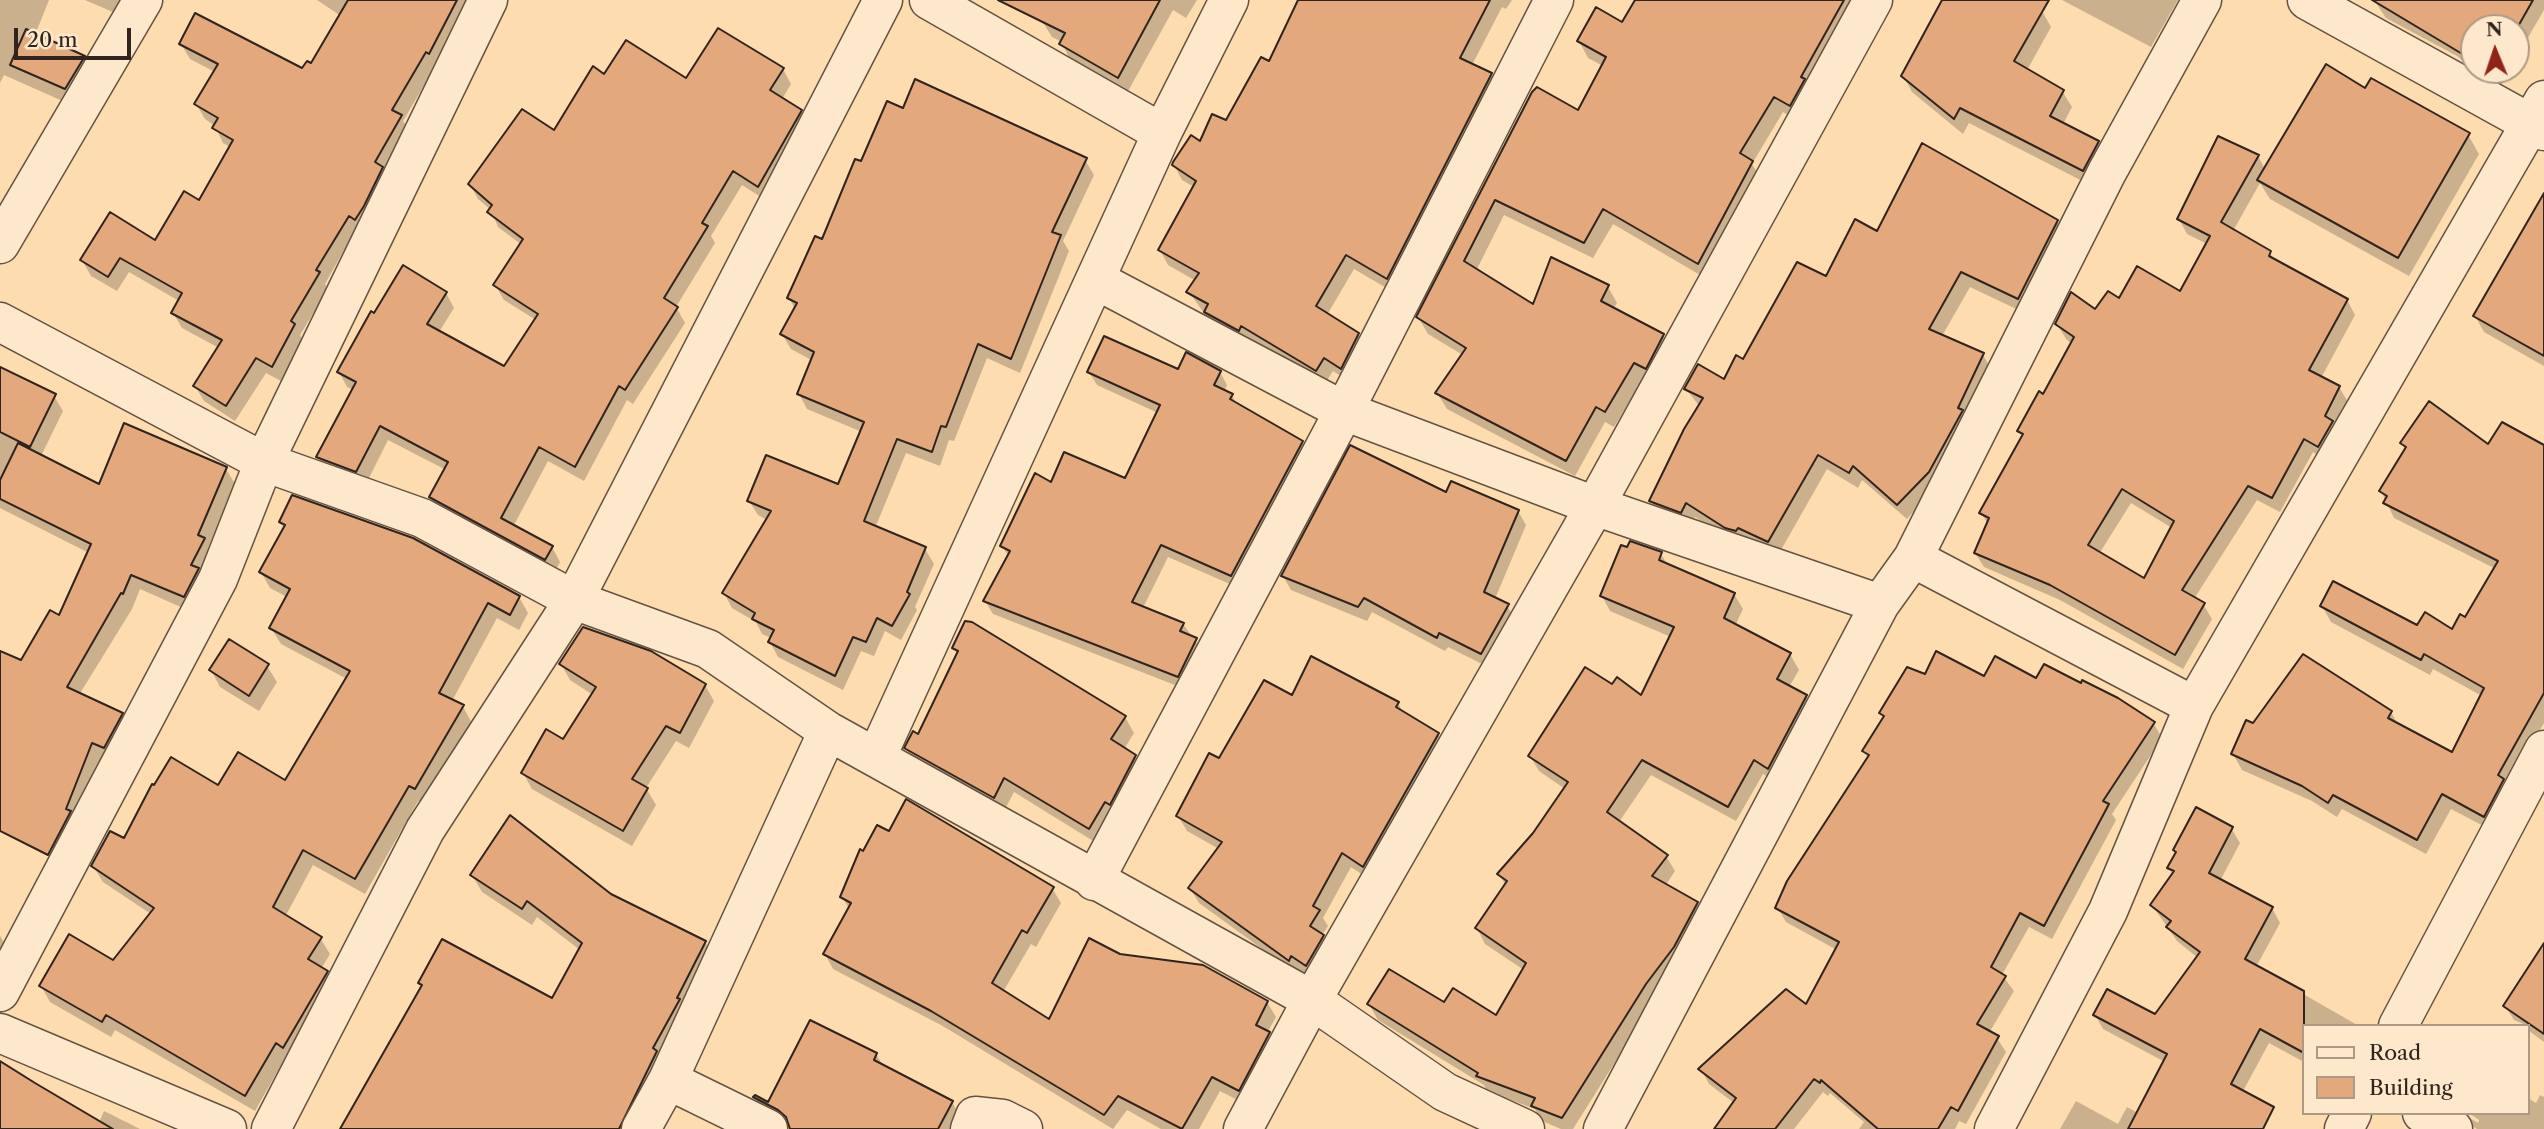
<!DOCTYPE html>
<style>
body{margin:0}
#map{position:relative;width:2544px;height:1129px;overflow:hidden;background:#fddcaf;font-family:"Libre Caslon Text",serif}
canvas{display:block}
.legend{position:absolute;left:2302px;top:1024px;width:228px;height:91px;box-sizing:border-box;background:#fee8cb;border:2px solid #ac9a86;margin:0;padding:9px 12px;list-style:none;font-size:21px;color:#31241e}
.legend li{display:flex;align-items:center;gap:14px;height:35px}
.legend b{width:35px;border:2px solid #ac9a86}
.north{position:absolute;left:2460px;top:14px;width:70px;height:70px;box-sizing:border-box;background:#fee8cb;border:2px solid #ac9a86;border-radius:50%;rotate:358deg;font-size:19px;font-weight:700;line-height:28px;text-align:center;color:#31241e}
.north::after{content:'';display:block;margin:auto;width:24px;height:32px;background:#8f2418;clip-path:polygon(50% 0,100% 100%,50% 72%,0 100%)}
.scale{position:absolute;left:14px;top:28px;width:117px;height:32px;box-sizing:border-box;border:4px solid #31241e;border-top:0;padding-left:9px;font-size:21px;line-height:24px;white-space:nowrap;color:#31241e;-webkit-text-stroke:5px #fee8cb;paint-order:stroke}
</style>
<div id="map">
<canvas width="2544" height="1129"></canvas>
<ul class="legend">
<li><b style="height:9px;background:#fee8cb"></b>Road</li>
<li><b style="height:19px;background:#e3a87b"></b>Building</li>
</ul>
<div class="north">N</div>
<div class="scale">20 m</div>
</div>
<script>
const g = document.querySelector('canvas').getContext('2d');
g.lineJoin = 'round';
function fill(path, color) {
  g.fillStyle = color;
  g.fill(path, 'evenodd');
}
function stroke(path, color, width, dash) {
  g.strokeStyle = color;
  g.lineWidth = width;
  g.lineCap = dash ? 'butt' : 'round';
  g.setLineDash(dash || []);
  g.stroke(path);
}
const shadow = new Path2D(`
 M0,0H49L35,35L84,57L94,75L76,107L4,75L0,83Z
 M85,0H130L122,16Z
 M317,0H482L435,67L403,121L410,132L325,284L328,289L300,335L303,341L281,381L266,373L235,421L204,401L195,386L219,348L182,328L173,313L179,301L129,272L117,291L91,276L82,260L155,242L200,202L230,147L223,143L215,126L205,119L196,104L215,72L190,59L181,44L303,71L311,65L341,16Z
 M1053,0H1197L1186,18L1173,10L1127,93L1070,60L1062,42L1052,37L1042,21Z
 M1300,0H1512L1506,9L1502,7L1472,65L1491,74L1499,89L1395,293L1354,269L1327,315L1358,335L1366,349L1350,382L1333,371L1324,385L1214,327L1189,292L1196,281L1168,265L1160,250L1194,187L1182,180L1174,165L1226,122L1270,63Z
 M1637,0H1869L1799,121L1783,112L1752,164L1761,179L1707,279L1613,224L1593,258L1504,215L1476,271L1534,306L1608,287L1617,303L1614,308L1663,335L1673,352L1644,378L1614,427L1605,422L1575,476L1447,409L1437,393L1463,355L1428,334L1418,317L1533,93L1578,113L1603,66L1588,58L1579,41L1623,24Z
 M1944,0H2022L2042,11L2051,27L2026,72L2062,91L2072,107L2063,124L2098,142L2107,158L2092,186L1969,123L1963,134L1912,92L1903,76Z
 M2062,0H2178L2151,47Z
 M2374,0H2544V10L2516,58V28H2474V69L2457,56L2386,18Z
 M783,69L791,84L782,99L801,111L809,126L767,201L742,185L711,236L715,243L676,307L685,323L633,404L627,400L584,481L548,461L513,527L552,547L560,562L554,574L439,512L431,497L446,470L388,440L365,486L326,472L318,457L354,390L347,387L339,372L375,315L446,293L454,308L439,332L505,368L536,320L504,300L495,285L522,245L498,227L491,210L478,199L470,184L554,132L605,77L687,81Z
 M2476,70H2509L2501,85Z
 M2365,91L2468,135L2479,154L2409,276L2270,199L2260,183L2233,231L2270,253L2275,262L2347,300L2355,315L2321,378L2339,387L2348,402L2327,461L2313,452L2280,512L2257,500L2194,599L2203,604L2212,619L2183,669L2060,600L1984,567L1975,553L1988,524L1981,513L2023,438L2019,431L2044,396L2072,344L2066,339L2057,324L2120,300L2181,293L2207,244L2187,234L2179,219L2258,156L2265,169ZM2131,503L2172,528L2144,581L2099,554Z
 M904,110L1085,160L1094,175L1063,241L1069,251L1020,373L987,358L954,441L949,440L940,466L906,453L875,528L925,549L934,564L915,607L917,610L901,640L885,631L874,656L861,651L843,690L778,657L770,642L771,638L762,634L756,622L732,608L724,593L767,520L758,515L749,501L838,487L862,432L807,409L799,394L813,361L791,349L782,334L795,309L789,298L823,242L861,164Z
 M2544,196V366L2484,332L2475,316Z
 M2057,222L2066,237L2027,314L1970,287L1942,336L1983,355L1992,370L1944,476L1907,519L1862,480L1858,488L1827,469L1777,557L1736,543L1695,517L1690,527L1660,517L1651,501L1700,407L1686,389L1725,381L1827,279L1878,233Z
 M1089,372H1220L1227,385L1224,392L1232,395L1237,405L1302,442L1310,455L1239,588L1168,557L1143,608L1183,624L1204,653L1185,689L993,614L985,601L1009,557L1002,546L1052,484L1126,480L1158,413L1097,385Z
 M0,379L54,396L63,411L41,456L100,486L226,469L235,484L208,548L212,555L192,612L140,589L132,609L79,695L122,714L131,729L113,763L101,758L64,855L53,848L44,832L0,805V651L23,661L60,618L89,553L0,508Z
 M2402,443L2544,446V723L2507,788L2493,831L2451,809L2426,854L2342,809L2337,817L2312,801L2242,770L2233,754L2254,726L2391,712L2398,725L2453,754L2482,696L2433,669L2430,675L2331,622L2322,606L2418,627L2452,631L2466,620L2496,569L2394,518L2381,491L2406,450Z
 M1447,494L1518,511L1526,525L1495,599L1507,606L1516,620L1490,668L1448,647L1445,651L1372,612L1367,621L1291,590L1283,576Z
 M281,522L519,597L528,613L519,630L497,618L452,701L463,707L472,723L424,804L418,801L365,894L313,865L285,917L320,938L330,954L321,969L327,972L336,988L292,1063L285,1058L255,1111L115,1030L111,1037L50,1002L41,986L113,962L151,914L103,882L93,866L125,841L219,787L285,782L347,679L281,644L271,628L287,597L270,588L261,572L285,529Z
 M1661,554L1668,566L1734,594L1743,609L1735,626L1790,654L1799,670L1789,687L1806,696L1815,711L1777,783L1763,774L1736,821L1651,775L1619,822L1666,856L1675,871L1665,886L1697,904L1705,919L1573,1129H1561L1542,1121L1535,1109L1487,1091L1484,1085L1378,1020L1369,1004L1445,1005L1497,1017L1524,970L1485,944L1477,928L1506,886L1499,874L1534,834L1565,789L1539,771L1530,756L1613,686L1641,697L1671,637L1610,611L1602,596Z
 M954,648L1125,717L1134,733L1124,749L1135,756L1144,772L1098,844L1014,792L1003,813L916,764L906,748L919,736L958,655Z
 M561,664L705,685L714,701L689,748L676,741L646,788L656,805L632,846L532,789L523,773L563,742L593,695L570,680Z
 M267,666L277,682L259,711L220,687L211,670Z
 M1926,677L2037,680L2081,686L2118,699L2154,724L2162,738L2112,814L2116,820L2052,939L2029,927L2002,975L2014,991L1989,1033L1997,1038L2006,1052L1966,1124L1959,1121L1955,1129H1859L1864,1122L1830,1093L1828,1096L1823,1092L1794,1129H1716L1734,1103L1709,1084L1701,1069L1806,1006L1837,950L1786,922L1777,907L1868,758L1864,751L1885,718L1881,713Z
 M1293,697L1398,703L1404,714L1438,735L1447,750L1372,881L1351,867L1323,918L1328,926L1322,935L1332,951L1315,980L1300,970L1298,975L1199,903L1190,888L1219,849L1187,831L1178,816L1220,760Z
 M2231,828L2240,843L2220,881L2272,908L2280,923L2256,967L2359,1026H2304V1062L2269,1043L2242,1093L2238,1129H2060L2076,1101L2118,1124L2127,1107L2138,1113L2165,1062L2103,1029L2095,1015L2155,1016L2198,958L2177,941L2152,905L2173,875L2169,868L2177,854L2175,850Z
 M472,875L610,896L705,942L715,959L637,1129H343L422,987L420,983L553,1000L580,950L537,917L532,925L482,892Z
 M1052,888L1061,903L1036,947L1031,944L1003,992L1050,1021L1120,955L1267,1002L1276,1017L1267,1033L1277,1048L1247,1105L1220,1091L1199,1129H1161L1127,1110L1113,1129L941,1025L833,969L825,954L850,910L842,897Z
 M0,936L11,954L0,972Z
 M2544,963V1042L2528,1030V1026L2514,1020L2505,1006Z
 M876,1054L884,1067L952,1102L961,1118L955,1129H791L764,1113L755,1097L769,1104Z
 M0,1064L99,1123L104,1111L140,1129H0Z
 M2540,1095L2544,1097V1129H2477L2451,1113H2462L2478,1123L2479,1120L2469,1113H2528V1098L2536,1103Z`);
const building = new Path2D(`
 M348,0H457L429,54L426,52L392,110L402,115L375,162L383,167L364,206L355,220L349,216L316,270L320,272L291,321L295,324L272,367L256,358L226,406L193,386L222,340L171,313L182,293L120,258L108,277L80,260L110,212L155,240L184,191L199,200L233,140L212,128L218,118L194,104L218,64L179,44L195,13L302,68L307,61L311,63Z
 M998,0H1160L1118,78L1059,44L1065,33Z
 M1298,0H1490L1460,58L1492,73L1387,279L1346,255L1316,306L1359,333L1341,369L1324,358L1316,371L1241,326L1239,331L1204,312L1208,304L1186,292L1199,273L1158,250L1196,181L1172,165L1173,162L1191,135L1200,141L1212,114L1226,120L1261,57L1269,61Z
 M1635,0H1844L1801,77L1805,79L1790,106L1774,97L1740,153L1753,161L1698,264L1603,209L1584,243L1495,200L1464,261L1533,304L1551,257L1609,285L1601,301L1664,334L1646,369L1634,363L1605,412L1596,407L1566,461L1435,393L1466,348L1416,317L1532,92L1537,87L1578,110L1606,57L1577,41L1596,7L1622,22Z
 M1942,0H2049L2014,61L2064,90L2050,116L2099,141L2083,171L1960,108L1954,119L1901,76Z
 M2372,0H2533L2516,30L2474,28V61Z
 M718,28L784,68L770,90L802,110L758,187L733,171L702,223L708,226L664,298L678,307L625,390L619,386L575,467L539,447L501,518L553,546L545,560L429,497L448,462L380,426L356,472L316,457L356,382L337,372L371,311L374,313L403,265L447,292L427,324L504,366L538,314L493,285L523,239L487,212L492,205L468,184L522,109L554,130L593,66L604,74L626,40L686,78Z
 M26,29L85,56L65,89L10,65Z
 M2326,64L2365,88L2371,78L2470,133L2398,258L2257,180Z
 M915,79L1087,158L1052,232L1061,235L1011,359L978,344L946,427L941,426L932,452L897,439L864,521L926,547L907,592L910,594L892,626L877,618L866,642L853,637L835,676L768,642L774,630L752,619L755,613L722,593L771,511L747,501L766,455L838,484L864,422L797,394L814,352L780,334L797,303L787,298L815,236L822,239L855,159L861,161L887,101L903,108Z
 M2218,136L2259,155L2221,222L2271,251L2269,256L2348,299L2309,370L2340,386L2325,416L2333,421L2318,447L2304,439L2272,498L2248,486L2182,590L2205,603L2175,655L2050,585L1974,553L1989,518L1979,513L2023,434L2017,431L2039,391L2043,394L2074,337L2055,324L2071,292L2095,309L2108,291L2119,298L2137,266L2180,291L2210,236L2177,219ZM2122,489L2174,521L2144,578L2088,545Z
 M1922,143L2058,220L2018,299L1961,272L1929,329L1984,353L1958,408L1963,410L1929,472L1897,505L1853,466L1849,473L1818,455L1768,542L1738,528L1736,531L1725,528L1686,503L1681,513L1649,501L1684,429L1703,398L1684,389L1698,364L1724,379L1736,355L1743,359L1797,262L1826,276L1855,219L1877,231Z
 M2544,193V356L2473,316Z
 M1104,336L1178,369L1186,352L1221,371L1214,385L1233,394L1230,399L1303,441L1231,576L1161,545L1132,602L1184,623L1180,631L1197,638L1178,677L983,601L1010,551L1000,546L1035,473L1051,482L1064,452L1125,478L1160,405L1087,372Z
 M0,367L56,394L30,447L0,432Z
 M2429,401L2488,444L2502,422L2544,445V693L2498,775L2504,779L2484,817L2442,794L2417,840L2333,795L2328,803L2302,786L2231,754L2246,720L2253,723L2303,654L2392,711L2388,718L2452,752L2484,688L2424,654L2421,660L2320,606L2333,581L2417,625L2425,612L2452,629L2460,614L2465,617L2498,561L2383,503L2387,496L2379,491L2406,447L2400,443Z
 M124,423L227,467L198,535L205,538L191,565L199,568L184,597L131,575L123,594L121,593L67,687L123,713L104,748L92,743L66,809L71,811L48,855L0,831V651L21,660L50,610L59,615L91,544L0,499V480L18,443L99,484Z
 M1350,445L1446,492L1451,481L1519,510L1484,592L1509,604L1481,654L1439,633L1437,638L1364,598L1358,607L1281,576Z
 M292,495L413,538L520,596L510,615L488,603L439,693L464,705L415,789L409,786L355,879L303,850L273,907L322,937L308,959L328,971L283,1048L276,1043L245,1096L106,1015L102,1022L39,986L69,934L113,960L154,908L91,866L110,831L124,838L152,784L154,785L171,757L218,785L238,752L285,780L350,671L269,628L290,589L259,572L285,525L279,522Z
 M1630,541L1662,552L1659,560L1735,593L1724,618L1791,653L1777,679L1807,695L1768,769L1754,760L1728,807L1642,760L1607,812L1668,855L1652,876L1698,902L1674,947L1646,984L1562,1118L1531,1106L1535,1098L1476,1076L1478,1073L1367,1004L1389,969L1444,1002L1453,988L1496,1015L1526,963L1475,928L1507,881L1497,874L1533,833L1568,782L1528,756L1585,667L1612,684L1617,677L1641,695L1674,627L1600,596L1621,545L1627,547Z
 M965,621L972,622L1126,716L1111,739L1136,755L1110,805L1105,802L1089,829L1004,778L994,798L904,748L913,731L918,734L958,651L952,648Z
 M583,627L651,651L706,684L680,733L666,726L632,779L648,788L623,831L521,773L546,729L563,739L596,687L559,664Z
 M229,639L269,664L249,696L209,670Z
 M1936,651L1984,676L1995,656L2036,678L2044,664L2081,683L2082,680L2118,698L2155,722L2103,801L2109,804L2044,926L2020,913L1991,967L2006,976L1977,1024L1999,1036L1958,1111L1951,1107L1938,1129H1878L1821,1080L1820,1083L1814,1079L1775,1129H1714L1736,1098L1698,1069L1786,989L1806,1004L1839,942L1775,908L1787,881L1869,755L1862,751L1884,716L1879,713L1907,667L1925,674Z
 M1311,656L1399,702L1396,707L1439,733L1363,867L1342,853L1313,906L1320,910L1310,926L1324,935L1306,966L1291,956L1289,961L1188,888L1222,842L1176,816L1209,753L1219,758L1264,680L1292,695Z
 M906,799L1054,887L1027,933L1022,930L992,983L1049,1019L1089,938L1120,954L1203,965L1268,1001L1256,1025L1270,1032L1239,1091L1212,1077L1182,1129L1118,1096L1104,1115L931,1011L823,954L851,903L840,897L860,849L863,851L877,825L889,831Z
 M2196,807L2233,827L2209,873L2273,907L2245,959L2304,991V1053L2260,1029L2231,1084L2274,1107L2263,1129H2128L2167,1054L2093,1015L2107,989L2155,1014L2200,952L2166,927L2171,921L2150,905L2174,871L2167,868L2176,852L2173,850Z
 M510,815L611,894L706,941L677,998L680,999L653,1048L657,1051L619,1129H340L422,985L418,983L442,939L552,998L582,943L527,901L522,909L470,875Z
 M2544,943V1034L2503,1006Z
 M810,1020L877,1053L874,1060L953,1101L938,1129H790L786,1117L778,1110L753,1097L755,1095L768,1102Z
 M0,1061L35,1083L113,1129H0Z`);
const minor = new Path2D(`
 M929,0L1162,133
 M2307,0L2544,131
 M0,244L143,0
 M1096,280L1344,411L1595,506L1880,604
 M0,322L264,462L422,518L574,600L708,649L828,731L1312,1000L1445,1092L1525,1129
 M1913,558L2194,706
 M877,756L1162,133L1229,0
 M1094,881L1344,411L1554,0
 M0,992L218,579L264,462L488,0
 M2398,1026L2544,750
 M0,1033L227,1129
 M668,1080L768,1129
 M2422,1113L2453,1129
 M271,1129L425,830L574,600L883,0
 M641,1129L668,1080L828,731
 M970,1129L975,1116L1003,1119L1023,1129
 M1243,1129L1312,1000L1595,506L1873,0
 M1603,1129L1880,604L1913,558L2107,172L2202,0
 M1994,1129L2108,911L2194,706L2544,100
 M2344,1129L2352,1113`);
fill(shadow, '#0003');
fill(building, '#e3a87b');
stroke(building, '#31241e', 2);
stroke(minor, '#645242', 41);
stroke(minor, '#fee8cb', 38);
</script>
